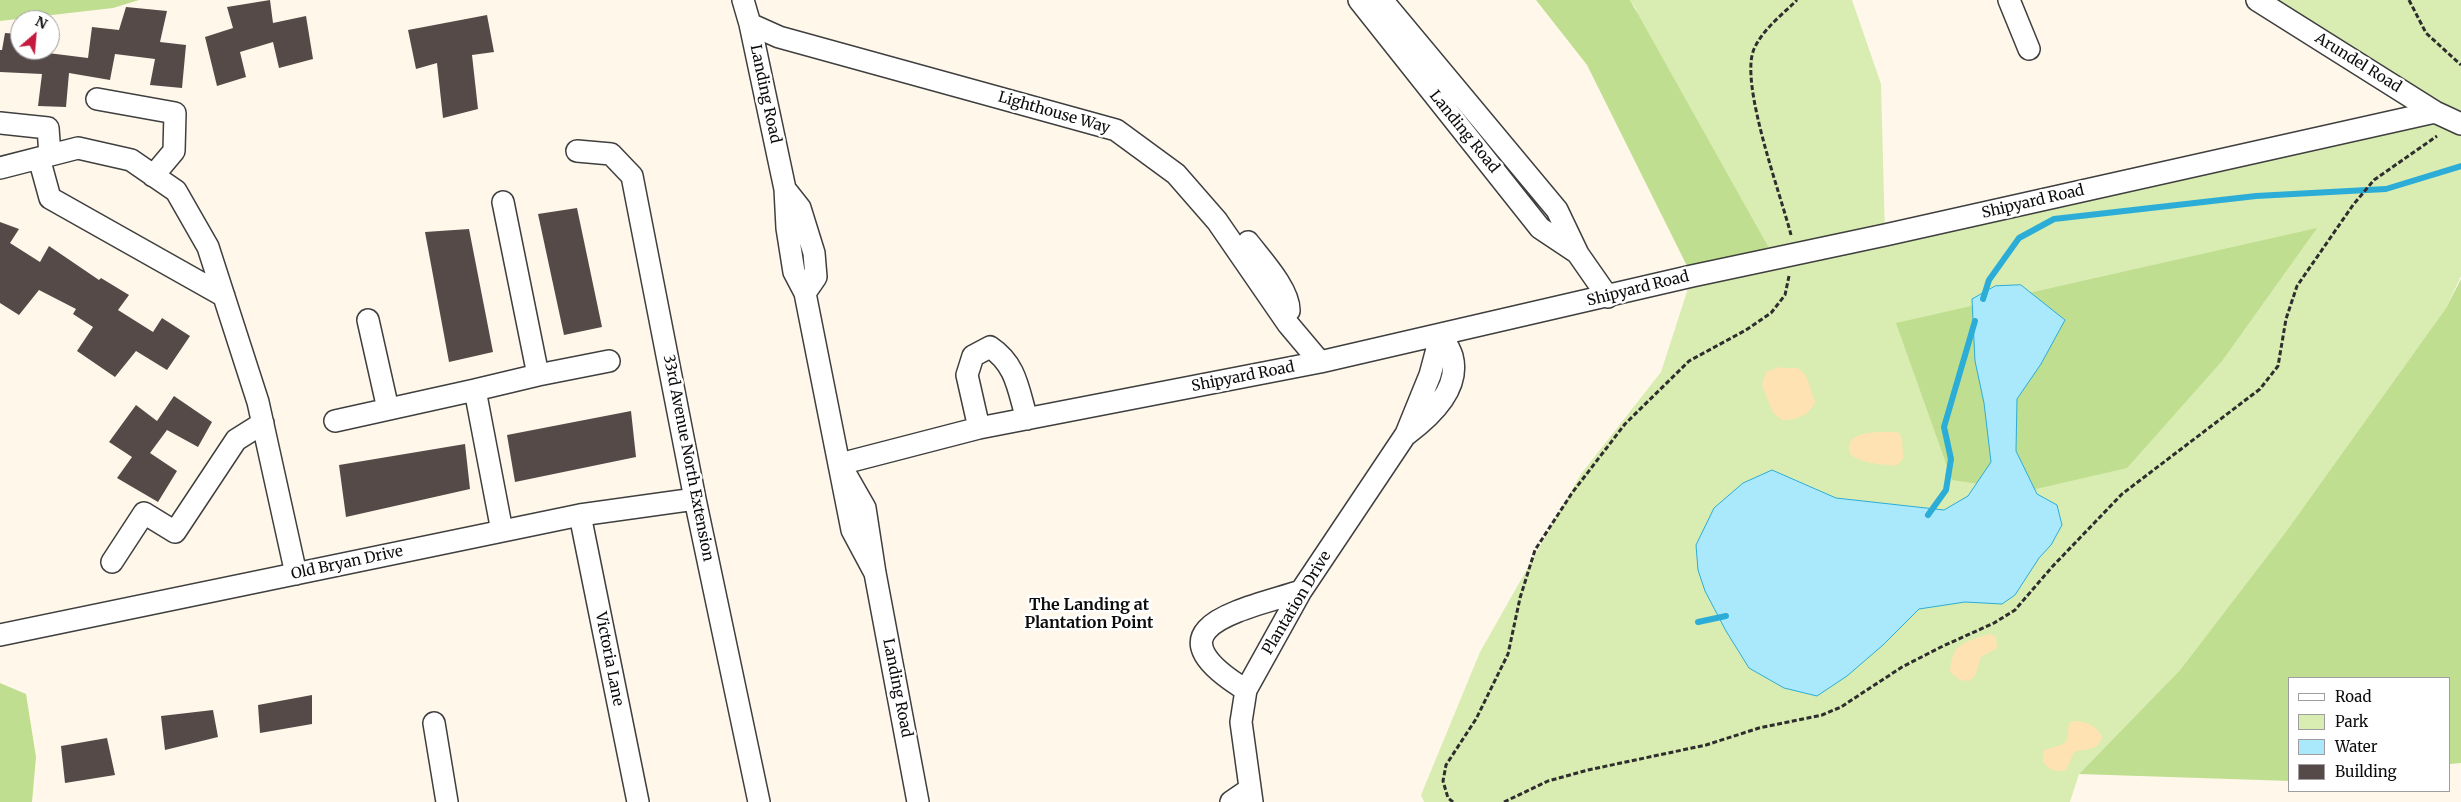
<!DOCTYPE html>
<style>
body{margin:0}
#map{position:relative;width:2461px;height:802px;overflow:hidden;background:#fff8ea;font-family:Merriweather,serif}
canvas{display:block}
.legend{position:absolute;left:2288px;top:677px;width:162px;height:115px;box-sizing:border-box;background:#fff;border:1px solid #9e9e9e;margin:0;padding:6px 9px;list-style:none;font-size:15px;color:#0c0c0c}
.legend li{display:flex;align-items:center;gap:10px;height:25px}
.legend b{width:25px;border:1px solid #9e9e9e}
.north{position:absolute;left:10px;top:10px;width:50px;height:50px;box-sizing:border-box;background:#fff;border:1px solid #9e9e9e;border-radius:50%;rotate:27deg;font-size:14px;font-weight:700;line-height:20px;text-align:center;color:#0c0c0c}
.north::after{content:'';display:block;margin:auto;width:18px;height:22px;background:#c51a3d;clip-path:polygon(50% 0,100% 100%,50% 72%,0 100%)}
</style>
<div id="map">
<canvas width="2461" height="802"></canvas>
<ul class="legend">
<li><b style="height:6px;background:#fff"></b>Road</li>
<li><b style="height:14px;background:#d9ecb1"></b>Park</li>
<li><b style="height:14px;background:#aae9fb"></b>Water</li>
<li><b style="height:14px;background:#554a47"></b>Building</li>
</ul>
<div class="north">N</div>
</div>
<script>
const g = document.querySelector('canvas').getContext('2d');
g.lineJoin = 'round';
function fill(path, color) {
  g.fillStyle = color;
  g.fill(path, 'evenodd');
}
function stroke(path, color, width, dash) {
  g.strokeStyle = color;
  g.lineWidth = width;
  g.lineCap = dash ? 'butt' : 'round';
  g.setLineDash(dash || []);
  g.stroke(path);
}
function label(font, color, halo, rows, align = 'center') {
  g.font = font + ' Merriweather,serif';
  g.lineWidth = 5;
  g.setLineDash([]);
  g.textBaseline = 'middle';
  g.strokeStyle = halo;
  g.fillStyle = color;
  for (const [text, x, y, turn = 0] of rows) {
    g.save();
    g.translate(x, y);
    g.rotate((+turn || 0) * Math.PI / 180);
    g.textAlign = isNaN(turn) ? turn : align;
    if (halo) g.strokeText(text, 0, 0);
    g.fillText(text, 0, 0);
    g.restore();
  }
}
const green = new Path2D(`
 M1630,0H1852L1881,84L1885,235L2434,119L2461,132V276L2446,308L2285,533L2180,670L2079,774L2070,802H1424L1421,795L1480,652L1581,474L1661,372L1692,276L1636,9Z
 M2257,0H2461V115Z`);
const forest = new Path2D(`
 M0,0H139L113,8L0,21Z
 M1536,0H1630L1775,259L1692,276L1587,65Z
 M2317,228L2222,361L2127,468L2027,491L1952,480L1896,323Z
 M2461,279V763L2450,764V678H2290V781L2079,774L2180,670L2285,533L2446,308Z
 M0,683L26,694L36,757L32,802H0Z`);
const sand = new Path2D(`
 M1779,367C1785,369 1789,368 1795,368C1807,368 1811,392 1815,402C1809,416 1796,420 1782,420L1773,413L1762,385L1766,372Z
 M1893,432L1899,433L1902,439L1903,459L1896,466C1881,464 1862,464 1850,454C1842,430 1879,432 1893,432Z
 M1990,634L1996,637L1997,648L1981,657L1975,676L1969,681L1960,680L1950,672C1952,643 1964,642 1990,634Z
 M2074,721C2086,721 2096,726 2102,736C2099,752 2086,748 2074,752L2066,770C2057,773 2049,770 2043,762L2044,750L2064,744L2067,740L2069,723Z`);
const water = new Path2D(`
 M2021,285L2065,320L2041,364L2017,399L2016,451L2037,494L2057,505L2062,525L2051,545L2039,558L2015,595L2002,604L1965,602L1919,609L1883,645L1847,676L1817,696L1784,688L1749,668L1726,631L1705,591L1698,570L1696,545L1714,508L1743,483L1772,470L1836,498L1944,510L1968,496L1991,462L1984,403L1975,361L1972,299L1995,286Z`);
const stream = new Path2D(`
 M1983,299L1989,280L2019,238L2054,219L2256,196L2386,189L2461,166
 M1928,515L1946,490L1951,459L1944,427L1975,321
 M1698,622L1726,616`);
const building = new Path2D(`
 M270,0L273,23L306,16L313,59L279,68L273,42L240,52L246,77L217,86L205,37L233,28L227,7Z
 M126,7L167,11L160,42L186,45L182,88L150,85L155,59L115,54L110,80L69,73L66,107L38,106L42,74L0,72V50H2L5,33L20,34V50H47L48,53L88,58L92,27L119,30Z
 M487,15L494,52L472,55L478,109L443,118L437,63L416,69L408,30Z
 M577,208L602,327L564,335L538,214Z
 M0,222L19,229L10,243L40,262L49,246L99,280L101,278L129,295L118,310L153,332L162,318L190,336L167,370L136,351L115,377L77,351L93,327L73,314L76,309L39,290L19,315L0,303Z
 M469,229L493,352L449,362L425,232Z
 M174,396L212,422L198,447L167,430L150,453L177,471L158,502L117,478L132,457L109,442L136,405L157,421Z
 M631,411L636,457L515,482L507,435Z
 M465,444L470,489L346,517L339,465Z
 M312,695V724L260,733L258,705Z
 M213,710L218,737L165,750L161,716Z
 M107,738L115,775L65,783L61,746Z`);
const path = new Path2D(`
 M2409,0L2426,33L2461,65
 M1791,235C1781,195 1739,83 1754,49C1763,29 1782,15 1797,0
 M1453,802L1448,798L1443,781L1446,765L1476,719L1508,654L1520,598L1535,550L1572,493L1625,424L1689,361L1746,330L1771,313L1785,295L1789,276
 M1504,802L1548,781L1588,770L1706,745L1759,728L1822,715L1841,707L1902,667L1941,647L1994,623L2015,610L2052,567L2122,494L2260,389L2278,366L2286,319L2297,286L2353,205L2374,180L2437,136`);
const minor = new Path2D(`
 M743,0L750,24L785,189L787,228L794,272L805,293L852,530L875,573
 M1359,0L1540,228L1576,252
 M1382,0L1557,210L1578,254L1608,297
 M2009,0L2029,49
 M2257,0L2435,112L2461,124
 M750,24L779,37L1116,130L1176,174L1217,221L1288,324L1320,362
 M97,99L175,113L174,151L153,176
 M0,123L48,128L50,155
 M577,151L611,154L632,176L695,499L759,802
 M39,158L50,198L224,296
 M0,168L78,148L131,160L176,191L208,247L258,402L296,574
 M785,189L800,208L814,253L816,277L805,293
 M1248,242C1261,259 1290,290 1289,311
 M368,320L388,409
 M538,375L609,361
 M475,390L538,375L503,202
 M335,421L475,390L502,531
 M979,428L967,375L973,356L990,347C1017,365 1018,390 1027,419
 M1407,434C1430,417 1461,389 1452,356C1450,349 1445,341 1441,334
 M840,464L979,428L1320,362L1692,276L1885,235L2435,112
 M845,473L865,508L875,573L918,802
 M580,515L638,802
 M112,562L144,513L175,532L236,440L263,423
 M0,635L580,515L695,499
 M1246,690C1143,627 1243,610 1301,591
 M434,723L447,802
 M1231,802L1250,789
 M1252,802L1241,722L1246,690L1301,591L1406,434L1430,375L1441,334`);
const streetNames = [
 ["Arundel Road",2358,63,32],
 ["Landing Road",765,94,78],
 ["Lighthouse Way",1054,113,16],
 ["Landing Road",1464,132,51],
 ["Shipyard Road",2033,202,-13],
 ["Shipyard Road",1638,289,-14],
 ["Shipyard Road",1243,377,-11],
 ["33rd Avenue North Extension",688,458,79],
 ["Old Bryan Drive",347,563,-12],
 ["Plantation Drive",1297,603,-59],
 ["Victoria Lane",609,659,79],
 ["Landing Road",897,688,79]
];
const neighbourhoodNames = [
 ["The Landing at",1089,605],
 ["Plantation Point",1089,623]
];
fill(green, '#d9ecb1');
fill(forest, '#bfde8f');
fill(sand, '#ffe2b2');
fill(water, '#aae9fb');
stroke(water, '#2cadd7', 1);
stroke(stream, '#2cadd7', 6);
fill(building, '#554a47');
stroke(minor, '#3f3f3f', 24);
stroke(path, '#2e2e2e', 3, [5, 2.5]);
stroke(minor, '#fff', 21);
label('15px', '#0c0c0c', '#fff', streetNames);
label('bold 16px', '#0c0c0c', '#fff', neighbourhoodNames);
</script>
